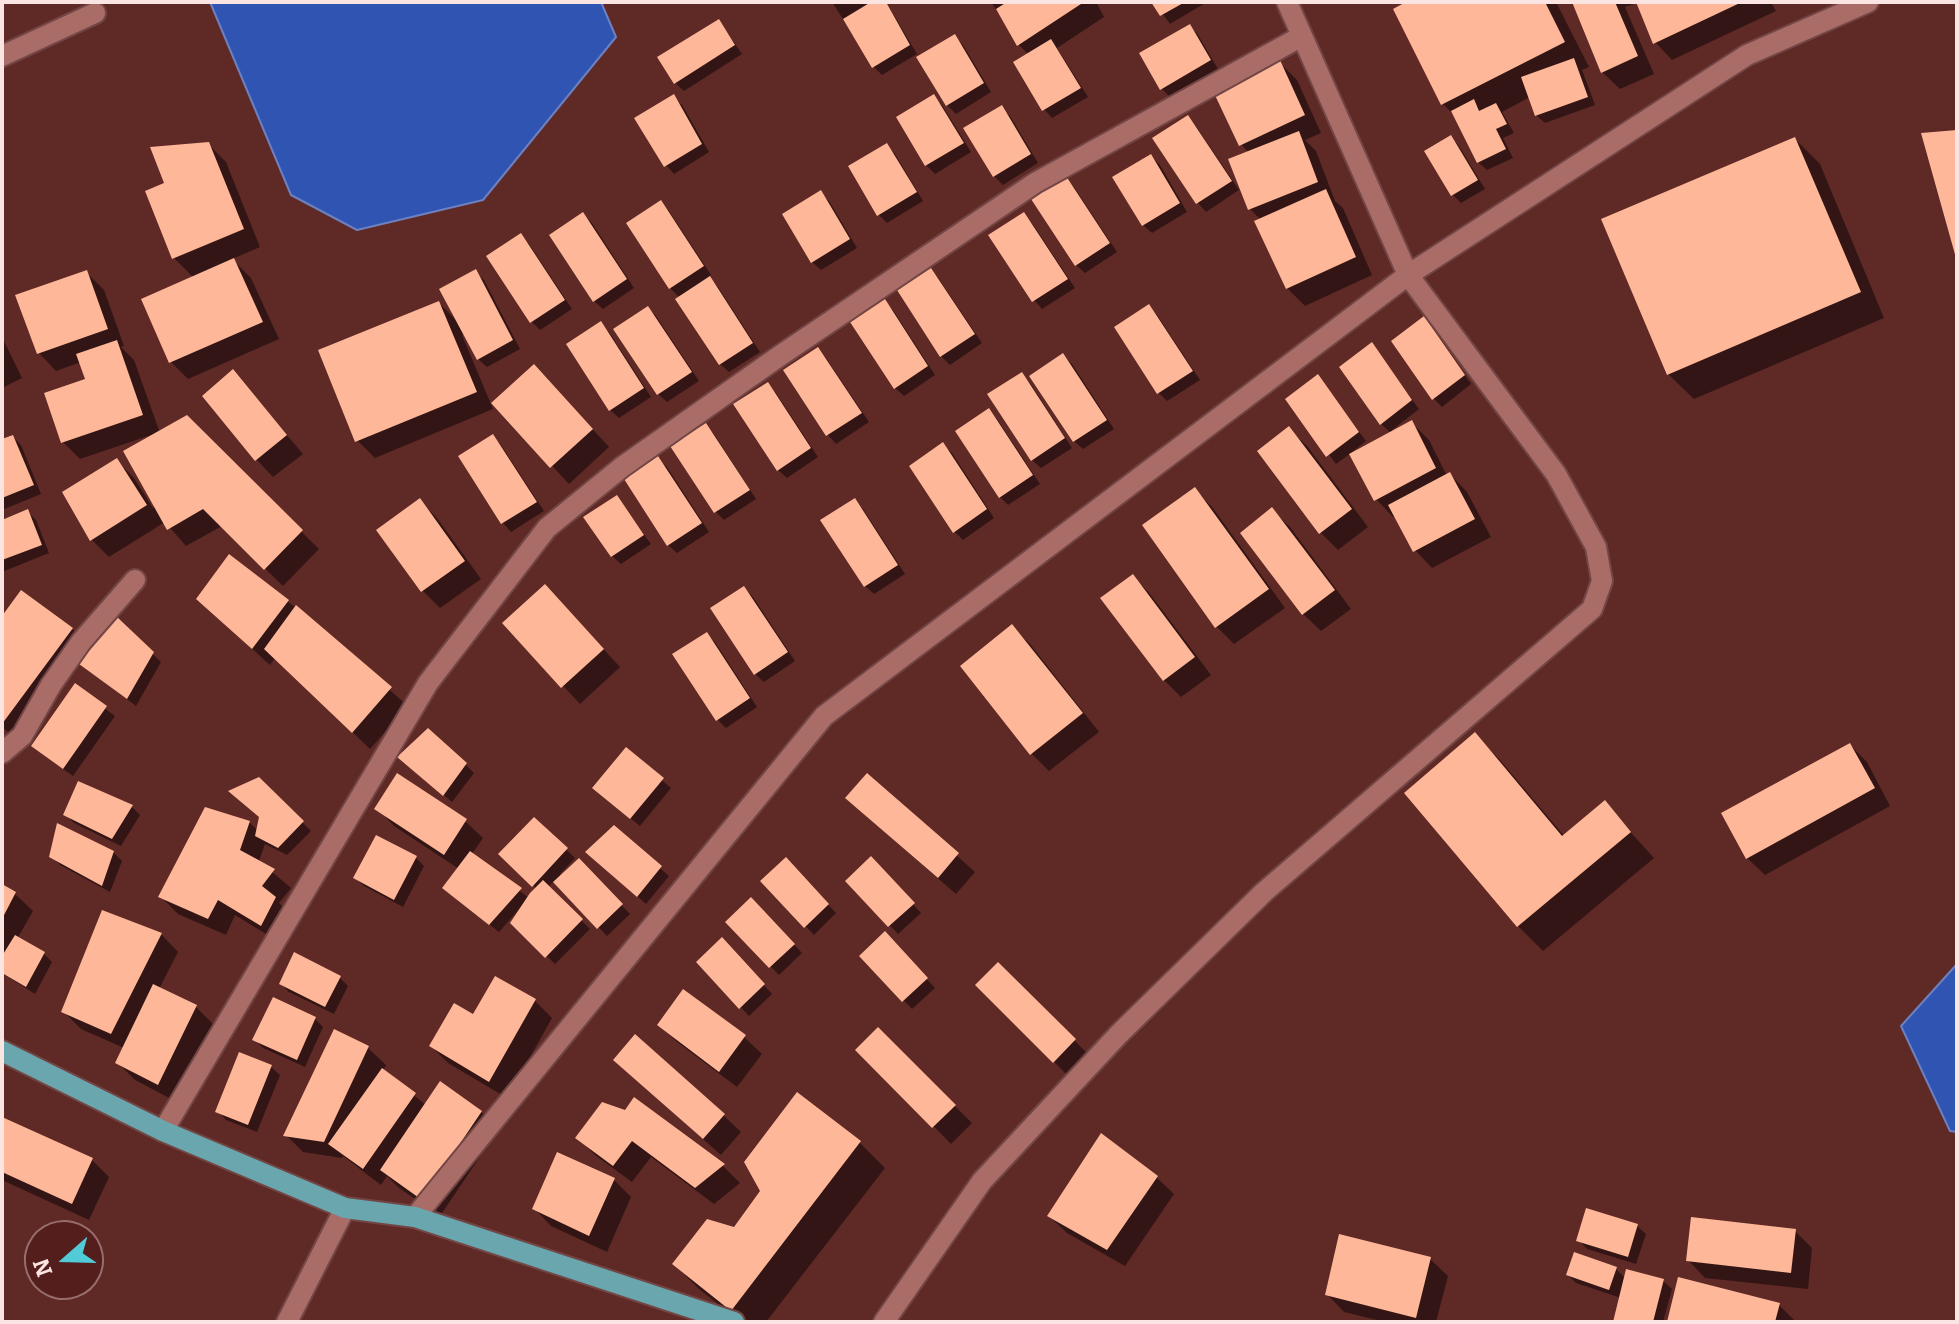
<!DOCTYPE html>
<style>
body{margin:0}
#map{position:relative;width:1959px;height:1324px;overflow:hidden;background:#5f2926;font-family:Bitter,serif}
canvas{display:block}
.frame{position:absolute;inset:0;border:4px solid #fbe5e3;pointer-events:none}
.north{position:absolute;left:24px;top:1220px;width:80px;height:80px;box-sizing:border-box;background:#531e1c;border:2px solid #966e6c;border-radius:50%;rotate:250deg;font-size:22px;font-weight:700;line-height:32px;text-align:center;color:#fbe5e3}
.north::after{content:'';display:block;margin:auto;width:28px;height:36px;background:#52cbd8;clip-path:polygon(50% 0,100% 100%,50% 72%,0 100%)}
</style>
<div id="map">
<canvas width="1959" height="1324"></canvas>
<div class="frame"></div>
<div class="north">N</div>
</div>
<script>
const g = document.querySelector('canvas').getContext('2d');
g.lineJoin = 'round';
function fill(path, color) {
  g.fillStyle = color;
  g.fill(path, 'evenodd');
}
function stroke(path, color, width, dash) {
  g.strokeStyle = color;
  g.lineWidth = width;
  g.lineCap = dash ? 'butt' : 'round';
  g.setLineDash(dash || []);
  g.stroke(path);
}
const water = new Path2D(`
 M210,2H601L616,37L483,200L357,230L291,195Z
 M1957,964V1132L1950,1131L1901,1026Z`);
const shadow = new Path2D(`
 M832,2H886L917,54L882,75L874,67Z
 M991,2H1096L1104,17L1057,48L1088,97L1052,118L1044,109L1029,55L1018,44Z
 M1154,2H1207L1170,24Z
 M1401,2H1556L1589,67L1582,70L1595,105L1545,123L1536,115L1530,97L1502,112L1514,133L1503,138L1513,158L1487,170L1478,162L1457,118L1443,104Z
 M1574,2H1771L1776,11L1672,60L1655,42L1639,2L1625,7L1654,74L1620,89L1602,72Z
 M719,21L742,54L684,91L675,83Z
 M1190,26L1198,35L1218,69L1170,97L1162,89Z
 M955,37L963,45L991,92L956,114L947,105Z
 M1279,62L1297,80L1321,133L1305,140L1316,151L1335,201L1343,208L1372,275L1305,306L1287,288L1261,220L1249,208V153L1241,144Z
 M673,97L682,105L709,152L674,174L666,165Z
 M934,97L942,105L971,152L935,174L926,165Z
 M1001,108L1010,116L1038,163L1003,185L994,176Z
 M1188,117L1196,126L1239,190L1206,212L1198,203L1155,138Z
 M1451,137L1459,146L1485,189L1461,203L1453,195Z
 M1795,139L1820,164L1884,318L1694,399L1668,374Z
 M208,144L226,162L260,247L232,259L251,278L279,339L188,379L171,362L194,278L174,258L167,184Z
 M887,146L895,154L923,201L887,223L879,215Z
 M1151,156L1160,165L1187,212L1152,233L1143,225Z
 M1066,179L1074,187L1117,252L1085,273L1076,265Z
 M820,193L829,201L857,248L821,270L812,262Z
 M660,203L669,211L711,275L708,277L718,287L760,352L729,372L720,364L680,298L670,288Z
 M583,215L592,223L634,288L603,309L594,301Z
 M1024,215L1032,223L1075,288L1042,309L1034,300Z
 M521,236L529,244L572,309L540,330L532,322Z
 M931,270L939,279L982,343L950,365L941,356L900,291Z
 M86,272L104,290L124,346L121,347L134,360L160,433L187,418L319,549L283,586L222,526L186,546L165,522L109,557L92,540L117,461L134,478L153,508L156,506L151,435L80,459L63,442L87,381L81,362L56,371L39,353Z
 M475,272L484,280L520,349L487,367L478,359L465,334L462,335L493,409L375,458L357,440L439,303L457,321Z
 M884,302L893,310L935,375L904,396L895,388Z
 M1149,307L1157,315L1200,380L1167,401L1159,393Z
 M648,308L656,316L699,381L667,402L658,394Z
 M600,324L609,332L651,397L619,418L610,410Z
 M1432,327L1471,384L1442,407L1433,398Z
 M2,337L22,378L2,388Z
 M1371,344L1419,409L1392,430L1393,432L1411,422L1429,440L1447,476L1450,474L1467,492L1491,537L1432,568L1415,550L1396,515L1393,517L1376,499L1351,453L1336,464L1288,399L1318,377L1366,441L1352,452L1354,454L1391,433L1381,424Z
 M818,349L826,358L869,422L836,444L828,435L785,370Z
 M1063,355L1072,364L1114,429L1083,449L1074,441Z
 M233,372L303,454L273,477L256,459Z
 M1021,374L1030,383L1072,448L1041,468L1032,460Z
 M551,384L609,447L569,484L494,403Z
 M767,384L776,393L818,457L787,478L778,470Z
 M989,411L997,419L1040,484L1008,505L1000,497Z
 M706,426L714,434L756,499L724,520L716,512Z
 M1289,429L1307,446L1368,527L1338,550L1320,532Z
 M492,436L501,445L544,511L511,532L503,523L461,456Z
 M13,437L21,445L41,494L2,510V441Z
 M943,445L952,453L994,518L963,540L954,531Z
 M658,459L667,467L709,532L677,553L668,545Z
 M1195,490L1212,507L1285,608L1234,644L1217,627L1144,525Z
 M617,498L651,544L621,564L612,556Z
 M854,500L863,509L905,574L874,594L865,586Z
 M420,501L437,518L481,579L440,608L423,591Z
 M1272,510L1290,527L1351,609L1321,631L1303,614Z
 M28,512L36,520L49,553L2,572V522Z
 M229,556L296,608L408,706L370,749L275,658L270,665L216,616Z
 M1133,576L1150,594L1211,675L1181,697L1164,680Z
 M744,588L753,597L795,661L764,682L755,674Z
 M562,604L620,667L580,704L505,623Z
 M116,619L161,662L136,706L81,664Z
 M2,620L72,629L89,647L20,741L2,727Z
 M1012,627L1030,644L1099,732L1049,771L1032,754L963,666Z
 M706,634L715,642L757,707L726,728L718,720Z
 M75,686L115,716L73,776L42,754Z
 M1475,735L1500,760L1565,837L1604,803L1654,858L1543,951L1518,926L1406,793Z
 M1850,745L1867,762L1890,806L1765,875L1747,858Z
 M626,750L671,788L640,826L603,796Z
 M465,764L474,773L452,802L408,765Z
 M867,775L975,872L956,894L865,815Z
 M258,779L311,831L287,855L265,844L259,861L291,888L279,903L292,916L279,942L235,915L226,935L178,914L161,897L249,822L258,831L260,817Z
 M79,784L132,807L140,815L121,846L74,823L66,815Z
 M377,808L465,821L483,838L472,854L529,898L537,889L501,854L534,819L575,858L560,874L562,876L579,861L630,914L607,936L554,881L548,887L590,929L555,964L513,923L522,909L520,908L499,932L453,896L459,869L394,826Z
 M614,828L669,876L646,904L596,860Z
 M113,852L122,861L110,892L60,865L52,856Z
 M416,858L424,866L403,907L364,886L355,878Z
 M871,859L921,913L898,934L848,881Z
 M786,860L836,913L814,935L763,881Z
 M2,886L15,894L33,911L17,939L44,954L52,962L35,994L2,973Z
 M751,900L802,953L779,975L728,922Z
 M161,934L178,952L159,989L196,1007L213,1024L175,1101L135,1080L117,1062L124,1048L81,1029L63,1011Z
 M885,934L935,988L912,1009L862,956Z
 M722,940L772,994L749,1016L699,963Z
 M998,965L1092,1058L1071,1079L978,985Z
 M340,978L348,986L334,1014L289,992L281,984Z
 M496,978L535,1001L552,1018L507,1098L448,1063L431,1046L474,1017Z
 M315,1019L323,1027L305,1067L263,1048L255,1040Z
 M660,1025L744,1037L762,1054L737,1087L677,1042Z
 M878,1030L972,1123L951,1144L858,1050Z
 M335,1032L368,1048L386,1065L383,1071L426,1105L440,1084L481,1112L498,1130L440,1216L399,1188L387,1176L381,1185L343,1156L342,1158L303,1152L286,1135Z
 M271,1067L280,1075L257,1132L226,1120L218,1111Z
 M633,1077L723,1115L741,1132L721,1155Z
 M798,1095L860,1143L885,1168L766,1322H741L699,1289L674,1264L735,1229L763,1191Z
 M634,1100L723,1166L740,1183L714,1204L651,1157L632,1182L595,1155L578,1138L626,1112Z
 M2,1119L92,1160L109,1177L89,1220L2,1180Z
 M1156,1177L1174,1194L1125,1266L1067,1233L1049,1216Z
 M614,1180L631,1197L607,1252L551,1226L534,1208Z
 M1637,1226L1646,1234L1636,1264L1587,1249L1579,1240Z
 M1795,1231L1812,1248L1808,1289L1705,1278L1688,1260Z
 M1430,1259L1448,1276L1436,1322H1385L1344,1312L1327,1294Z
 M1616,1269L1626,1279L1663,1281L1672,1289L1663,1322H1615L1621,1298L1576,1283L1568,1275Z
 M1779,1305L1796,1322H1669Z`);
const building = new Path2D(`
 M871,2H886L910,45L872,68L843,19Z
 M1007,2H1084L1017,46L996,9Z
 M1151,2H1185L1160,16Z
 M1406,2H1545L1565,42L1441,105L1393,9Z
 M1572,2H1615L1638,56L1601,73Z
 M1636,2H1742L1653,44Z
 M719,19L735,45L674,84L657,57Z
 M1190,24L1211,60L1160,90L1139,53Z
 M955,34L984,83L946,106L916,57Z
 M1051,39L1081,88L1042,111L1013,62Z
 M1574,58L1588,97L1535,116L1521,77Z
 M1280,60L1305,115L1239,146L1213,91Z
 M674,94L702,144L664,167L634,118Z
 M934,94L964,143L925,166L896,117Z
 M1474,99L1479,111L1496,103L1507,124L1496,129L1506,149L1477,163L1451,111Z
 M1002,105L1031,154L993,177L963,128Z
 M1188,115L1232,181L1196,204L1152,138Z
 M1957,130V258H1956L1921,133Z
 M1299,131L1318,182L1248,210L1228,159Z
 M1451,135L1478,180L1451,196L1424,151Z
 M1795,137L1861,292L1667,375L1601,219Z
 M209,142L244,229L172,259L145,191L164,183L150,147Z
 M887,143L917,192L877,216L848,166Z
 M1151,154L1180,203L1142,226L1112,177Z
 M1066,176L1110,243L1075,266L1031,199Z
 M1326,189L1356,257L1286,289L1254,221Z
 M821,190L850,239L811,263L782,214Z
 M661,200L704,266L669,289L626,223Z
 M583,212L627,279L593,302L549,235Z
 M1024,212L1068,279L1032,302L988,235Z
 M521,233L565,300L530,323L486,256Z
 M234,258L263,322L169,363L141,299Z
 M931,268L975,334L940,357L897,290Z
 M476,269L513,340L477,360L439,289Z
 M87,270L108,329L37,354L15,295Z
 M710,276L753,343L719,365L675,299Z
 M885,299L928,366L894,389L850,322Z
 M439,301L477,392L355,442L318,350Z
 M1149,304L1193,371L1157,394L1114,327Z
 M648,306L692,372L657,395L613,329Z
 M1424,316L1465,375L1432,400L1391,341Z
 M601,321L644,388L609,411L566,344Z
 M117,340L143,415L61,443L44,393L85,379L76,354Z
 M1372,342L1412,400L1380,425L1339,367Z
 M818,347L862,413L826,436L783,370Z
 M1063,353L1107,420L1073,442L1029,376Z
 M534,364L593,429L550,468L491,403Z
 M233,369L287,435L255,461L202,396Z
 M1022,372L1065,438L1031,461L987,394Z
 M1318,374L1359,432L1326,457L1285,399Z
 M768,382L811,448L777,471L733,404Z
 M989,408L1033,475L999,498L955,431Z
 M187,415L303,530L264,570L203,509L167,530L123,451Z
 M1412,420L1436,468L1374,501L1349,454Z
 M706,423L750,490L714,513L670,446Z
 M1289,426L1352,509L1319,534L1257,451Z
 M493,434L537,502L501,524L458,456Z
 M13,435L34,485L2,498V439Z
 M943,442L987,509L953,533L909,466Z
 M658,456L702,523L667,546L624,479Z
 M117,458L147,505L90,541L62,492Z
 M1450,472L1475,519L1413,552L1388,505Z
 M1195,487L1269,589L1215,628L1142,525Z
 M617,495L644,535L611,557L583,517Z
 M420,498L465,561L421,592L376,530Z
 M855,498L898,565L864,587L820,520Z
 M1272,507L1335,590L1302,615L1240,533Z
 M28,509L42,545L2,560V520Z
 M229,554L289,600L252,649L196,599Z
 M1133,574L1195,657L1163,681L1100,598Z
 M545,584L604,649L561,688L502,623Z
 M744,586L788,652L754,675L710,608Z
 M21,590L73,628L2,724V616Z
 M296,605L392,687L352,733L264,649Z
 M116,616L154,652L127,699L79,664Z
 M1012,624L1083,713L1030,755L960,666Z
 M707,632L750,698L716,721L672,654Z
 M75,683L107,706L63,769L31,746Z
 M428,728L467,763L443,796L397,757Z
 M1475,732L1562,836L1605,800L1631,832L1517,927L1404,793Z
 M1850,743L1875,788L1746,859L1721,813Z
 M626,747L664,778L630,819L592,788Z
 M397,773L467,819L444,855L374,809Z
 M867,773L959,853L938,878L845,798Z
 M259,777L304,821L278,848L255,836L259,817L228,791Z
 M78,781L133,805L112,839L63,815Z
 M205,807L250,821L240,850L275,869L262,886L276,897L261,926L218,900L208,919L158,897Z
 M534,817L568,848L532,887L498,854Z
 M57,823L114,851L102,886L49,857Z
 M614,825L662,866L637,897L585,852Z
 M376,835L417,856L394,900L353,878Z
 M470,851L522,888L489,925L442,888Z
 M871,856L915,903L888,927L845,881Z
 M786,857L829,904L804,928L760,881Z
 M579,858L623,904L597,929L553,882Z
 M543,880L583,919L545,958L510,923L530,893Z
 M2,884L16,892L2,919Z
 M751,897L795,944L769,968L725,922Z
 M102,910L162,933L111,1034L61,1012Z
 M885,931L928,978L902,1002L859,956Z
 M15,935L45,952L26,987L2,973V956Z
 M722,937L765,984L739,1009L696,962Z
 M294,952L341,976L325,1007L279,984Z
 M998,962L1076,1039L1053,1063L975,985Z
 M495,976L536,999L489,1082L429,1046L454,1003L473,1014Z
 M153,984L197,1005L158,1085L115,1063Z
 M683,989L746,1035L719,1072L657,1025Z
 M273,997L316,1017L297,1060L252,1040Z
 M878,1027L956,1105L932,1128L855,1050Z
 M334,1029L369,1046L324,1142L283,1136Z
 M635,1034L725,1114L703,1139L613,1060Z
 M239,1052L272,1065L248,1125L215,1112Z
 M382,1068L416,1093L363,1169L328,1144Z
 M440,1081L482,1111L422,1200L380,1170Z
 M797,1092L861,1141L731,1311L672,1264L707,1219L734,1227L760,1191L744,1162Z
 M634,1097L725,1164L695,1188L632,1141L613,1166L575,1138L602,1102L625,1110Z
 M2,1117L93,1158L72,1204L2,1172Z
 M1101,1133L1158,1176L1107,1250L1047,1216Z
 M557,1152L615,1178L589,1236L532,1209Z
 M1586,1208L1638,1224L1628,1257L1576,1241Z
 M1691,1217L1796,1229L1791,1273L1686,1261Z
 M1339,1234L1431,1257L1416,1318L1325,1295Z
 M1574,1252L1617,1267L1609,1290L1566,1275Z
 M1626,1269L1664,1279L1653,1322H1613Z
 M1678,1277L1780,1303L1775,1322H1667Z`);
const minor = new Path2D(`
 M2,56L95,13
 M2,753L22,736L51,685L81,642L135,580
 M163,1131L428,683L547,528L622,467L778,357L1035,183L1302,36
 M415,1217L824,716L1408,275L1287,2
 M287,1322L345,1208
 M884,1322L982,1181L1119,1034L1264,892L1592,609L1602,581L1596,547L1556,474L1408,275L1747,55L1868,2`);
const major = new Path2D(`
 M2,1051L163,1131L345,1208L415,1217L734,1322`);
fill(water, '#3054b1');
stroke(water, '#6d80c0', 2);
fill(shadow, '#0007');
fill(building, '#feb899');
stroke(minor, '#724645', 24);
stroke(major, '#724645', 24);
stroke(minor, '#a96c67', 20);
stroke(major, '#69a6ad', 20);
</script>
